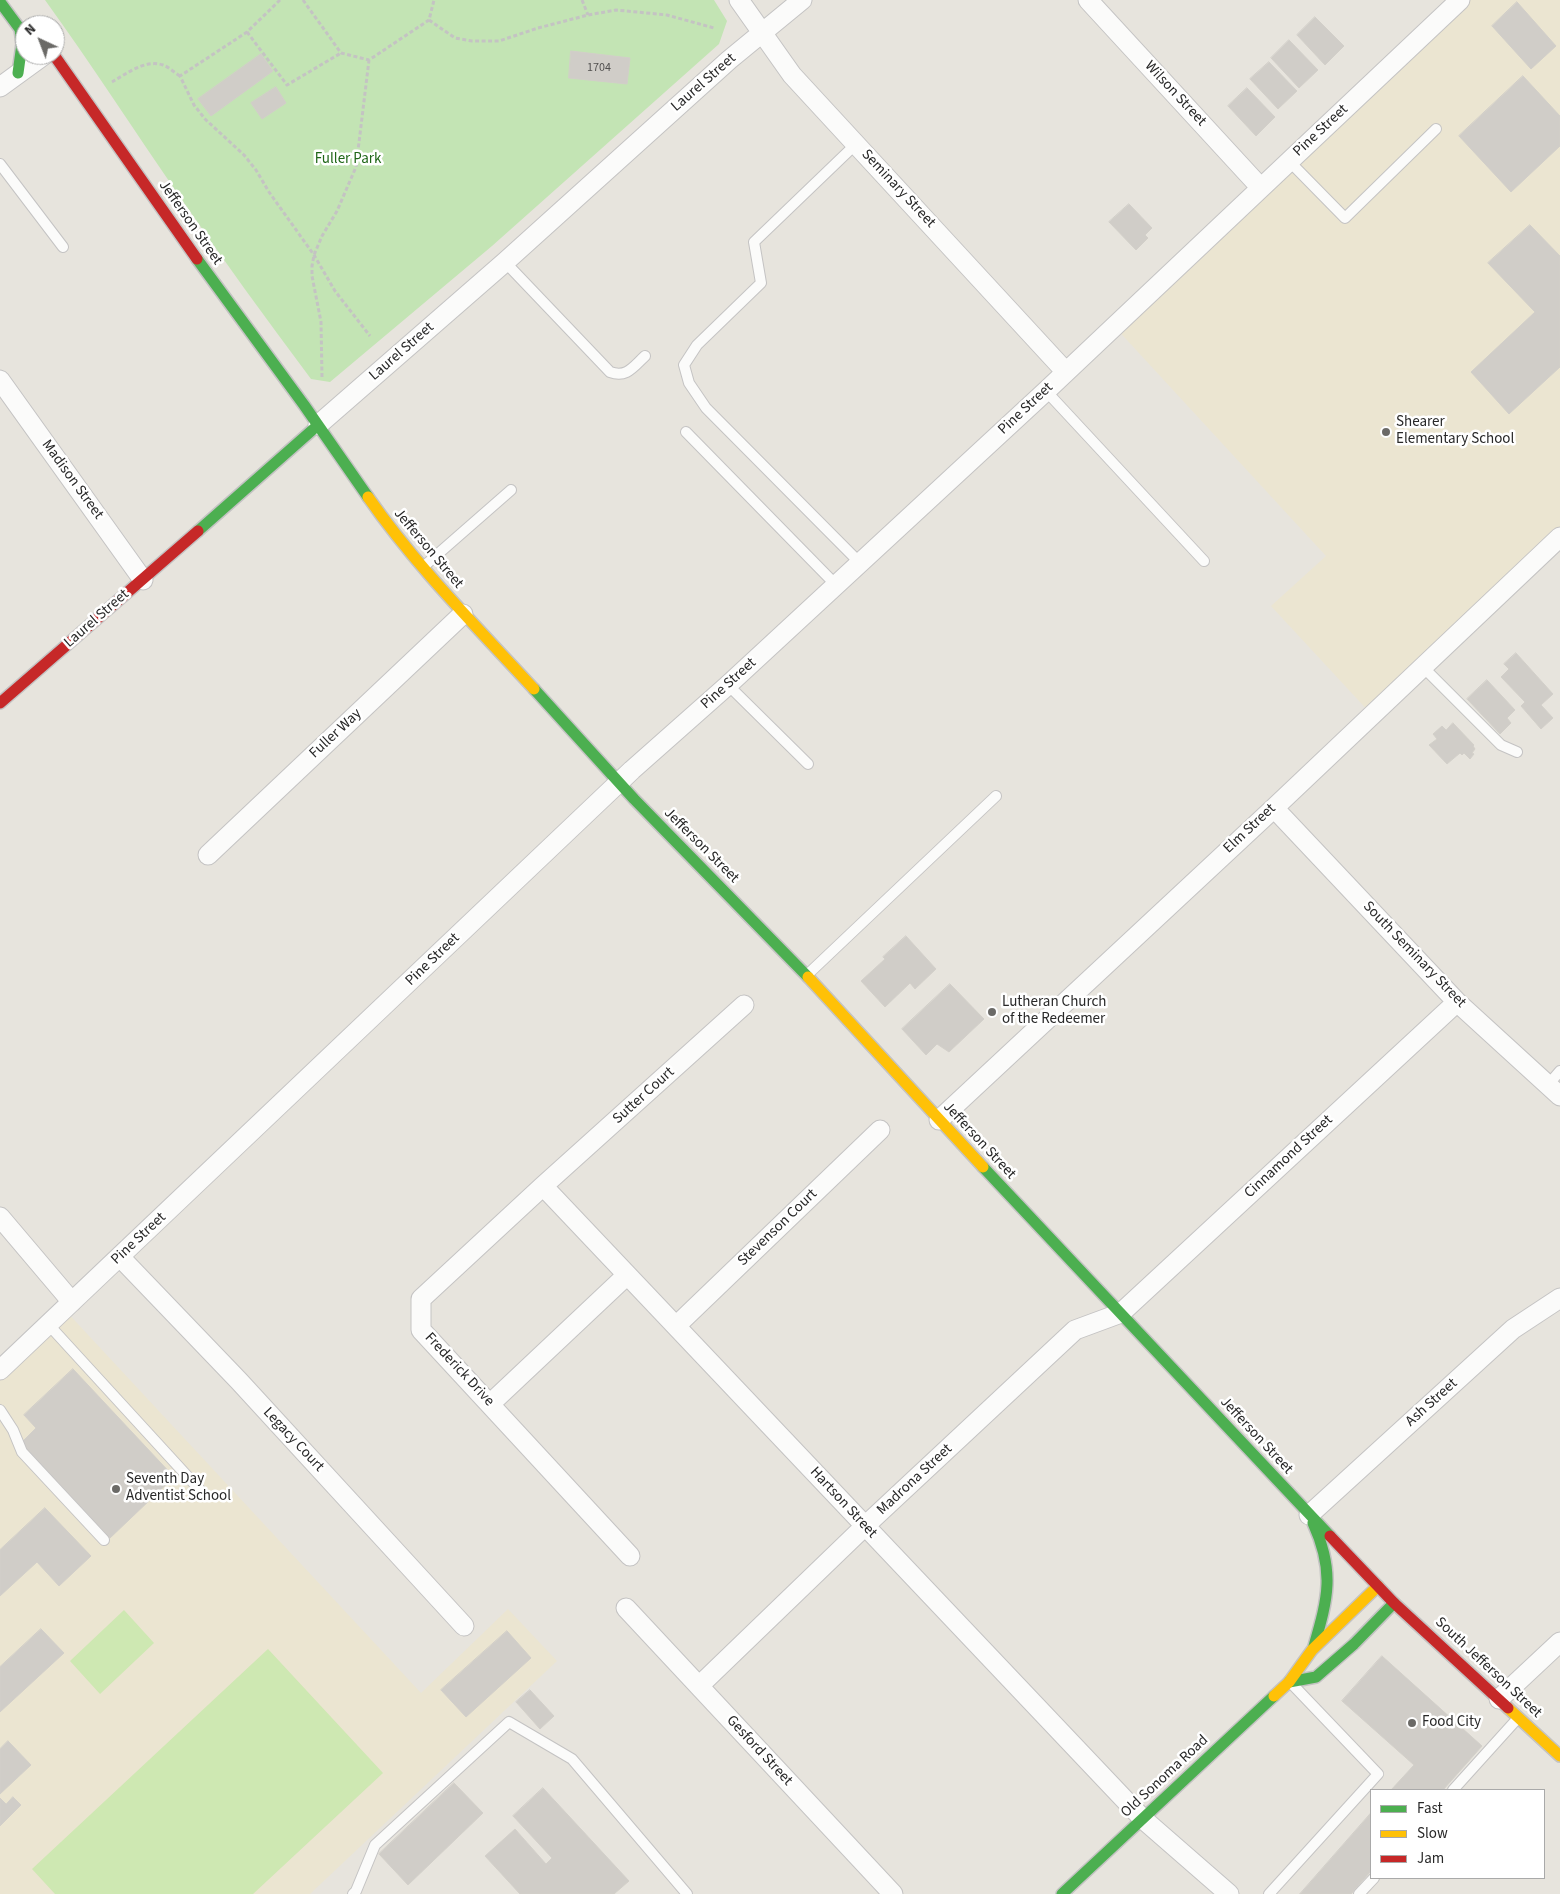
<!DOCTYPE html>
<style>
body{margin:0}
#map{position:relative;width:1560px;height:1894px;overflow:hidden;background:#e7e4dd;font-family:"Source Sans 3",sans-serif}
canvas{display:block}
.legend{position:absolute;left:1370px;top:1789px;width:175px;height:90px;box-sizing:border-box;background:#fff;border:1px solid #a9a9a9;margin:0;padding:6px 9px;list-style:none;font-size:15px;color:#282828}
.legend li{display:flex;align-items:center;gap:10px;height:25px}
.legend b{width:25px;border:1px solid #a9a9a9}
.north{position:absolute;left:15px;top:15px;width:50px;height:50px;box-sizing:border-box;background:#fff;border:1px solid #a9a9a9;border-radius:50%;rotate:317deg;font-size:14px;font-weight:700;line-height:20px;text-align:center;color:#282828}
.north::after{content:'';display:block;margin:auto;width:18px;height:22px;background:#6b6a67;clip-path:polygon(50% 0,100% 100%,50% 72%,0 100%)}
</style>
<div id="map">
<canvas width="1560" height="1894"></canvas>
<ul class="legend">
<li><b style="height:6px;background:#4caf50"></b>Fast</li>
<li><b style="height:6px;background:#ffc107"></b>Slow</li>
<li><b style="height:6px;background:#c62828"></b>Jam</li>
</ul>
<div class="north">N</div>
</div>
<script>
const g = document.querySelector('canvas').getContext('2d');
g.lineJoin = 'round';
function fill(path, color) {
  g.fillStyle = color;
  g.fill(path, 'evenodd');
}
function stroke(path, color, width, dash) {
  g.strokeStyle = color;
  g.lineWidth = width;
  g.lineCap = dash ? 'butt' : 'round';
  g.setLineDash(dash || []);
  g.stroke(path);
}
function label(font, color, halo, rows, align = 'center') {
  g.font = font + ' "Source Sans 3",sans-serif';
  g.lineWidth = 5;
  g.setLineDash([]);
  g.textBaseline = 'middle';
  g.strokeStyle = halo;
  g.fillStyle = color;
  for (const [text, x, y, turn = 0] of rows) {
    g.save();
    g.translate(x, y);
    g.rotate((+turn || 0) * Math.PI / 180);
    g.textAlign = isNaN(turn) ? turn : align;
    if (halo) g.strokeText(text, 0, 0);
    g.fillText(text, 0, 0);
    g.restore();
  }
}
const education = new Path2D(`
 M1460,0H1560V537L1372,715L1271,606L1326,556L1114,326Z
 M64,1309L421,1693L508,1609L557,1661L310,1894H0V1370Z`);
const green = new Path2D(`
 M45,0H714L727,21L719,44L492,246L330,382L311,379C266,319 222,258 180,197C135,132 92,65 45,0Z`);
const pitch = new Path2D(`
 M124,1610L154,1643L100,1694L70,1661Z
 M268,1649L383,1773L253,1894H55L32,1869Z`);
const building = new Path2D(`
 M1517,2L1556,46L1531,69L1492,26Z
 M1315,17L1344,46L1325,65L1297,35Z
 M1289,40L1318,70L1299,88L1271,58Z
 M571,51L630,58L627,84L569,78Z
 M261,54L273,71L211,116L198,99Z
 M1269,62L1297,91L1278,109L1250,79Z
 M1523,76L1560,116V146L1511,192L1459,136Z
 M276,87L286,103L262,119L251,103Z
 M1247,88L1275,117L1256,136L1228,106Z
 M1129,204L1152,228L1145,235L1148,238L1136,250L1109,222Z
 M1530,225L1560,256V367L1509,414L1471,372L1535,312L1488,263Z
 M1516,653L1553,694L1541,705L1553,718L1541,729L1521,706L1525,702L1501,677L1509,669L1504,664Z
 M1487,680L1515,710L1507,718L1511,723L1500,734L1467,699Z
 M1453,723L1474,745L1473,746L1475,749L1472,753L1474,754L1470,759L1464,753L1462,755L1460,753L1447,764L1429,745L1437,739L1433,734L1442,726L1446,730Z
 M906,936L936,969L915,989L910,983L885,1007L861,981L885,959L883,957Z
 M950,984L984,1019L949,1052L937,1044L926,1055L902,1029Z
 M73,1369L174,1477L110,1538L21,1443L36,1428L24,1415Z
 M45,1508L91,1556L59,1586L37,1562L0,1596V1550Z
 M41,1629L64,1653L0,1712V1667Z
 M507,1631L531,1658L466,1717L441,1690Z
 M1382,1656L1482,1746L1443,1790H1391L1414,1765L1342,1701Z
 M530,1690L554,1716L540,1729L516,1702Z
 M8,1741L31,1765L0,1794V1749Z
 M454,1783L483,1813L408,1885L379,1854Z
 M543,1788L629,1881L614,1894H520L485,1856L515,1829L546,1864L552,1858L513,1816Z
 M13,1797L21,1805L0,1826V1798L6,1804Z
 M1371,1813V1871L1351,1894H1300Z`);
const path = new Path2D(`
 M280,0L247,32L180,76L194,105L205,119L244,155L256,170L269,192L314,255L335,291L370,336
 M303,0L341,53L369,60L429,20L434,0
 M582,0L588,15
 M429,20L455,38L472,41H499L538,28L588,15L616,10L667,15L714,28
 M247,32L287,85L341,53
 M112,82C126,74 145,59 163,65C169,67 175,73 180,76
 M322,377L321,322L312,276V266L314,255L322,236L337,211L356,167L369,60`);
const lane = new Path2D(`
 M856,144L754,242L761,283L697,345L684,365L689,383L706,408L860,563
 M1289,161L1345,218L1436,129
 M0,164L63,247
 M505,262L610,372C627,378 633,367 645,356
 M1046,391L1204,561
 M686,432L836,585
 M423,567L511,490
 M1423,667L1501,745L1517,752
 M728,685L808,764
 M807,975L996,796
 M1548,1085L1560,1071
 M48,1324L200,1490
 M0,1410L13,1430L22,1452L104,1540
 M1453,1790L1518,1718
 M353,1894L356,1891L375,1845L509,1722L572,1759L687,1894
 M1269,1894L1378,1774L1292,1684
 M1359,1894L1374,1878`);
const street = new Path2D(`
 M739,0L792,75L1066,372
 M1088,0L1261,188
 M0,87L44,55
 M0,380L143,580
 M318,425L505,262L729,60L802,0
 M1274,808L1457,1002L1560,1096
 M208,855L463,614
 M939,1120L1274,808L1560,537
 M543,1186L1143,1819L1229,1894
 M0,1217L72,1302
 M120,1257L239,1381L464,1626
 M676,1326L880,1130
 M0,1370L632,770L728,685L1046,391L1460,0
 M490,1404L627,1275
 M1309,1515L1513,1329L1560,1298
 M630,1556L421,1330V1299L543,1186L744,1005
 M626,1608L893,1894
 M699,1686L865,1526L1075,1330L1121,1313L1457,1002
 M1499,1699L1560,1642`);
const fast = new Path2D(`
 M0,2L20,29L22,44L18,73
 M197,259L304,405L368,497
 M198,531L318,425
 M534,689L634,799L808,977
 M983,1167L1330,1536
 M1313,1523C1335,1571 1328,1598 1314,1646
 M1289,1682L1316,1677L1354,1644L1394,1603
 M1062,1894L1274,1696`);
const slow = new Path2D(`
 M368,497C416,566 477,627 534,689
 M808,977L983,1167
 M1274,1696L1289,1682L1312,1650L1378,1586
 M1508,1708L1560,1756`);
const jam = new Path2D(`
 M54,55L197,259
 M0,703L198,531
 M1330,1536L1394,1603L1508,1708`);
const markers = [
 [1386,432,5,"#6b6a67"],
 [992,1012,5,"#6b6a67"],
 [116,1489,5,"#6b6a67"],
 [1412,1723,5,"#6b6a67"]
];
const numberNames = [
 ["1704",599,68]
];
const streetNames = [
 ["Laurel Street",704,83,-41],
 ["Wilson Street",1175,94,47],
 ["Pine Street",1321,131,-43],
 ["Seminary Street",898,189,47],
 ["Jefferson Street",190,223,55],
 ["Laurel Street",402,352,-41],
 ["Pine Street",1026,409,-43],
 ["Madison Street",72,480,54],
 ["Jefferson Street",428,549,50],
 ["Laurel Street",97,619,-41],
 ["Pine Street",729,684,-42],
 ["Fuller Way",336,734,-43],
 ["Elm Street",1250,829,-43],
 ["Jefferson Street",701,846,45],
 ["South Seminary Street",1414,955,46],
 ["Pine Street",433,960,-44],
 ["Sutter Court",644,1096,-42],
 ["Jefferson Street",979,1141,47],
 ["Cinnamond Street",1289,1157,-43],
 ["Stevenson Court",778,1228,-44],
 ["Pine Street",139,1239,-43],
 ["Frederick Drive",459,1370,47],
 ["Ash Street",1432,1403,-42],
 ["Jefferson Street",1256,1436,47],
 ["Legacy Court",293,1440,47],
 ["Madrona Street",915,1480,-43],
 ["Hartson Street",843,1503,47],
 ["South Jefferson Street",1488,1668,43],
 ["Gesford Street",759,1751,47],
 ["Old Sonoma Road",1165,1777,-43]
];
const parkNames = [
 ["Fuller Park",348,160]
];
const poiNames = [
 ["Shearer",1396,423],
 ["Elementary School",1396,440],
 ["Lutheran Church",1002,1003],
 ["of the Redeemer",1002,1020],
 ["Seventh Day",126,1480],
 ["Adventist School",126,1497],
 ["Food City",1422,1723]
];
fill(education, '#ebe5d1');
fill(green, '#c3e4b4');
fill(pitch, '#cee8b2');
fill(building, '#d0cdc8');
stroke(building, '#d2cfc9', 1);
stroke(lane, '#c4c3c3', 12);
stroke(street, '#c4c3c3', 21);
stroke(fast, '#c4c3c3', 14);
stroke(slow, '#c4c3c3', 14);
stroke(jam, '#c4c3c3', 14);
stroke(path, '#c4c3c3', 3, [4, 2.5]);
stroke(lane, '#fbfbfa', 10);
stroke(street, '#fbfbfa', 19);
stroke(fast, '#4caf50', 11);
stroke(slow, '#ffc107', 11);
stroke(jam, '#c62828', 11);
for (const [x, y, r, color] of markers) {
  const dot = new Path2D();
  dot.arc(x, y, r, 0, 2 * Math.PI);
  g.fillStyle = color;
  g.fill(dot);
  stroke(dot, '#fff', 2);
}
label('12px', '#535251', null, numberNames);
label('15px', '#282828', '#fff', streetNames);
label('15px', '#1f6617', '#fff', parkNames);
label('15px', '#282828', '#fff', poiNames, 'left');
</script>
